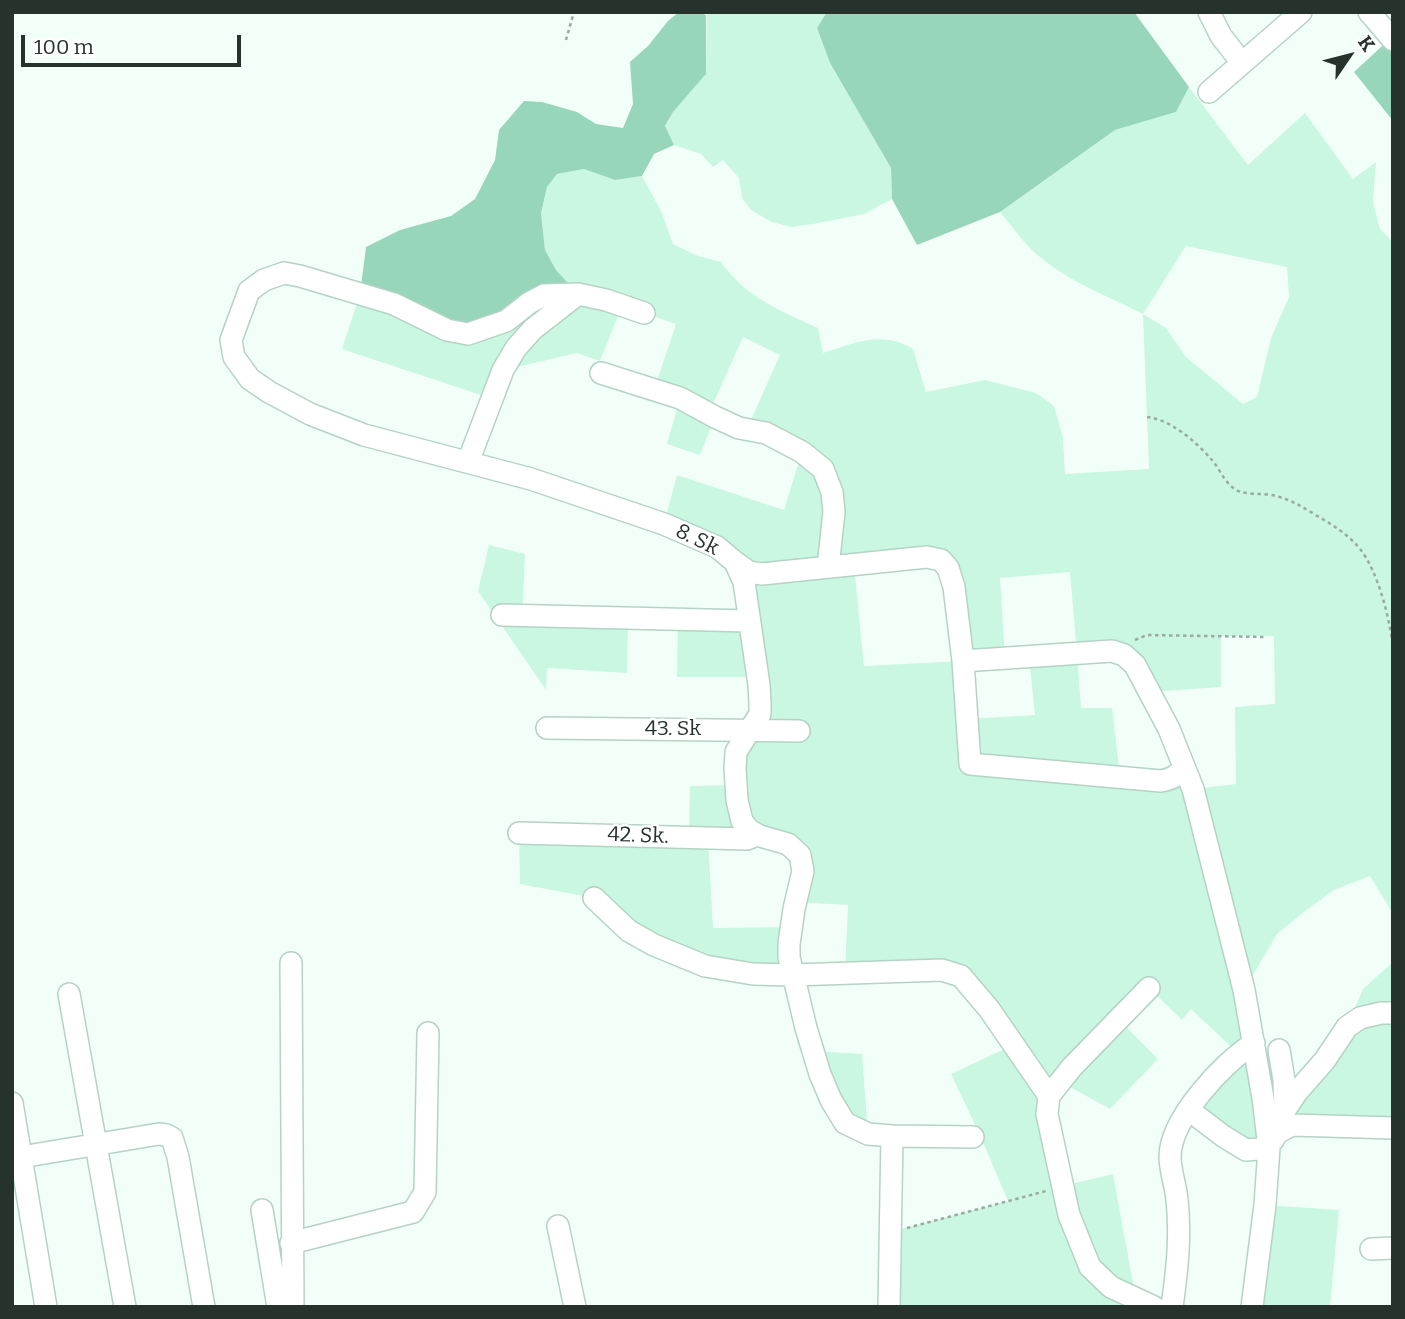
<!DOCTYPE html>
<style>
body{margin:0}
#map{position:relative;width:1405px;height:1319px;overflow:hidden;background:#f2fff9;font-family:Bitter,serif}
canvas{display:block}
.frame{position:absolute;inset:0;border:14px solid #26322c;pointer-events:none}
.north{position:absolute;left:1314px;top:21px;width:70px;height:70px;-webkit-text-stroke:5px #fff;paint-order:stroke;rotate:55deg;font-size:19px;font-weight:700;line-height:28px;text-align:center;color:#26322c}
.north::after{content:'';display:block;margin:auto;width:24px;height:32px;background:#26322c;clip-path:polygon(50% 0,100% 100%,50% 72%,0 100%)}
.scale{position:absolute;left:21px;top:35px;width:220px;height:32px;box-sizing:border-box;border:4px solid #26322c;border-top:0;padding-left:9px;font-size:21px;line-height:24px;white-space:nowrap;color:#26322c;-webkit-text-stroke:5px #fff;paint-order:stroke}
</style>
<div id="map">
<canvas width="1405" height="1319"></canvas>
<div class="frame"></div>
<div class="north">K</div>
<div class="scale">100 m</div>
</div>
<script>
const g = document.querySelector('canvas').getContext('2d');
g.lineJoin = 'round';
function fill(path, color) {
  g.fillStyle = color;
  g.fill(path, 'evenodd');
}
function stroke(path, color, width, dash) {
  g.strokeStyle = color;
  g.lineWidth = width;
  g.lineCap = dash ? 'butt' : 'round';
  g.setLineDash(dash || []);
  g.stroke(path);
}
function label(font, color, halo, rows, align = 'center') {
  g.font = font + ' Bitter,serif';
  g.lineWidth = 5;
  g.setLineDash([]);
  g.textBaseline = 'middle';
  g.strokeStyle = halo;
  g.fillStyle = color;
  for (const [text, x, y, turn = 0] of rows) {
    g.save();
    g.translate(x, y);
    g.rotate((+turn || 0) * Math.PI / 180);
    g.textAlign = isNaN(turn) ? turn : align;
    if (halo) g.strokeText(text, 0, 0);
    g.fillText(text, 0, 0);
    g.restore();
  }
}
const green = new Path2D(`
 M707,12H827L817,28L830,63L891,168L892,199L864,214L813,224L791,227L772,222L751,210L742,198L739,178L723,160L713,167L701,154L674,145L665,127L673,112L706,74Z
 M1189,87L1248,165L1305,113L1353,179L1376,162L1373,202L1380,229L1393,242V914L1370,876L1334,890L1305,911L1277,934L1244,990L1258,1150L1189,1110L1238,1053L1191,1009L1182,1020L1149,988L1118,1019L1158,1059L1110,1109L1061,1082L1049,1096L1063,1186L1113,1174L1136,1299L1154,1307H889L890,1232L1008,1201L979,1133L951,1074L1013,1045L961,976L845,973L848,905L795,902V849L708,838L713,928L791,927L793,975L705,966L594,898L520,884L519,833L689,836L690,786L736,785L743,740L758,677H677L678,619L749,621L735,562L664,524L677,475L784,510L802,452L747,429L780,355L743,337L709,413L715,417L700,455L667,444L680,398L654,390L676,324L622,306L600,361L577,353L504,370L493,399L342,349L360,294L577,293L556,270L545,250L541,213L547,187L557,174L584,169L615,180L642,176L662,213L673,244L698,256L721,262C747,298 779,310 818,328L823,353C855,343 882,330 913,349L926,392L985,380L1036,393L1054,406L1063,438L1065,474L1149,469L1143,314C1110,297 1074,284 1045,261C1027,248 1014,229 1000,212L1115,130L1176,112ZM1186,246L1287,267L1289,297L1271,338L1257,397L1243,404L1186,357L1166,328L1143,314ZM854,565L948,568L963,661L864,666ZM1070,572L1077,653L1029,657L1035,715L967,719L963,661L1005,658L1000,578ZM1221,636H1274L1275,704L1235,707L1236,784L1193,789L1171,780L1120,777L1112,708H1081L1077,653L1135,665L1149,692L1221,687Z
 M489,545L525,554L522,615L628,618L627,673L547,668L546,690L478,591Z
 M1393,962V1128L1292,1125L1285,1110L1347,1027L1363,989Z
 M813,1051L862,1054L868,1134L845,1123Z
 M1265,1205L1339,1210L1330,1307H1252Z`);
const forest = new Path2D(`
 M679,12H699L706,15V74L673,112L665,126L674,145L654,154L642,176L615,180L584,169L557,174L547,187L541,213L545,250L556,270L578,294L468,334L360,294L366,247L400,230L451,216L475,199L495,160L499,130L524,101L542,102L577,112L596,124L623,128L633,104L630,62L648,46L668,21Z
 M827,12H1134L1189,87L1176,112L1115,130L1000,212L917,245L892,199L891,168L830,63L817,28Z
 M1393,36V121L1354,72Z`);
const path = new Path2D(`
 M566,40L574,12
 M1147,417C1172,420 1196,442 1212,460C1219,468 1223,479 1231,486C1241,497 1262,492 1276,496C1291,500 1301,506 1314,514C1331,524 1348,534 1360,549C1378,571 1391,622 1393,650
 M1135,640L1147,635L1264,637
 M907,1228L1046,1191`);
const minor = new Path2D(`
 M1209,12L1221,36L1242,63
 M1369,12L1393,40
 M1209,92L1301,12
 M644,313L606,300L578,294L544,295L529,303L506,321L468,334L447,330L394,304L300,276L284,273L264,280L249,291L231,340L234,357L250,379L269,392L310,414L364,435L531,479L664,524L717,547L735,562L744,582L759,685L760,703V714L736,752L735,769L737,800L742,821L749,830L760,836L788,844L800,855L803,871L794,909L789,944V957L806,1028L820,1074L831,1100L845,1123L868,1134L892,1136L973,1137
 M601,373L680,398L715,417L739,428L766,433L802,452L823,469L832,492L834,512L828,567
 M468,462L503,370L516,348L533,329L578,294
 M735,562L749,572L762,574L927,557L941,560L948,568L954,587L963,661L970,764L1161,781C1172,779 1177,776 1184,767
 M502,615L749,621
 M963,661L1112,651L1124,655L1135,665L1169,729L1193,789L1244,990L1263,1098L1269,1148L1265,1205L1252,1307
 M547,728L799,731
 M519,833L747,839L752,837L754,833
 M594,898L629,931L654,945L705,966L753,974L793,975L942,970L961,976L989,1009L1049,1096
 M291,963L293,1307
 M1149,988L1072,1067L1049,1096L1047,1114L1069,1215L1090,1267L1111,1287L1154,1307
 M69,994L125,1307
 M1279,1050L1284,1080L1285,1110
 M12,1103L46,1307
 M1189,1110L1223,1136L1246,1150L1269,1148
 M1277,1133L1285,1110L1297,1092L1325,1060L1347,1027L1360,1018L1381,1013H1393
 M1273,1140L1277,1133L1292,1125L1393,1128
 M12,1160L21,1157L159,1134L166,1135L172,1138L178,1157L204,1307
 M262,1210L278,1307
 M558,1226L575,1307
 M291,1243L413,1212L425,1192L428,1033
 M1371,1249L1393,1248
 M889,1307L892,1136
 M1172,1307C1177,1271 1181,1236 1177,1200C1176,1186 1170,1171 1170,1157C1170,1119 1223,1063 1254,1043`);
const streetNames = [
 ["8. Sk",697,540,26],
 ["43. Sk",673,729],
 ["42. Sk.",638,836,2]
];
fill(green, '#c9f7e2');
fill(forest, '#98d6bb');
stroke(minor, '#b4d3c5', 24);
stroke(path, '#9ca8a2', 2.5, [3.5, 3.5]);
stroke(minor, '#fff', 21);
label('21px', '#26322c', '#fff', streetNames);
</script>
